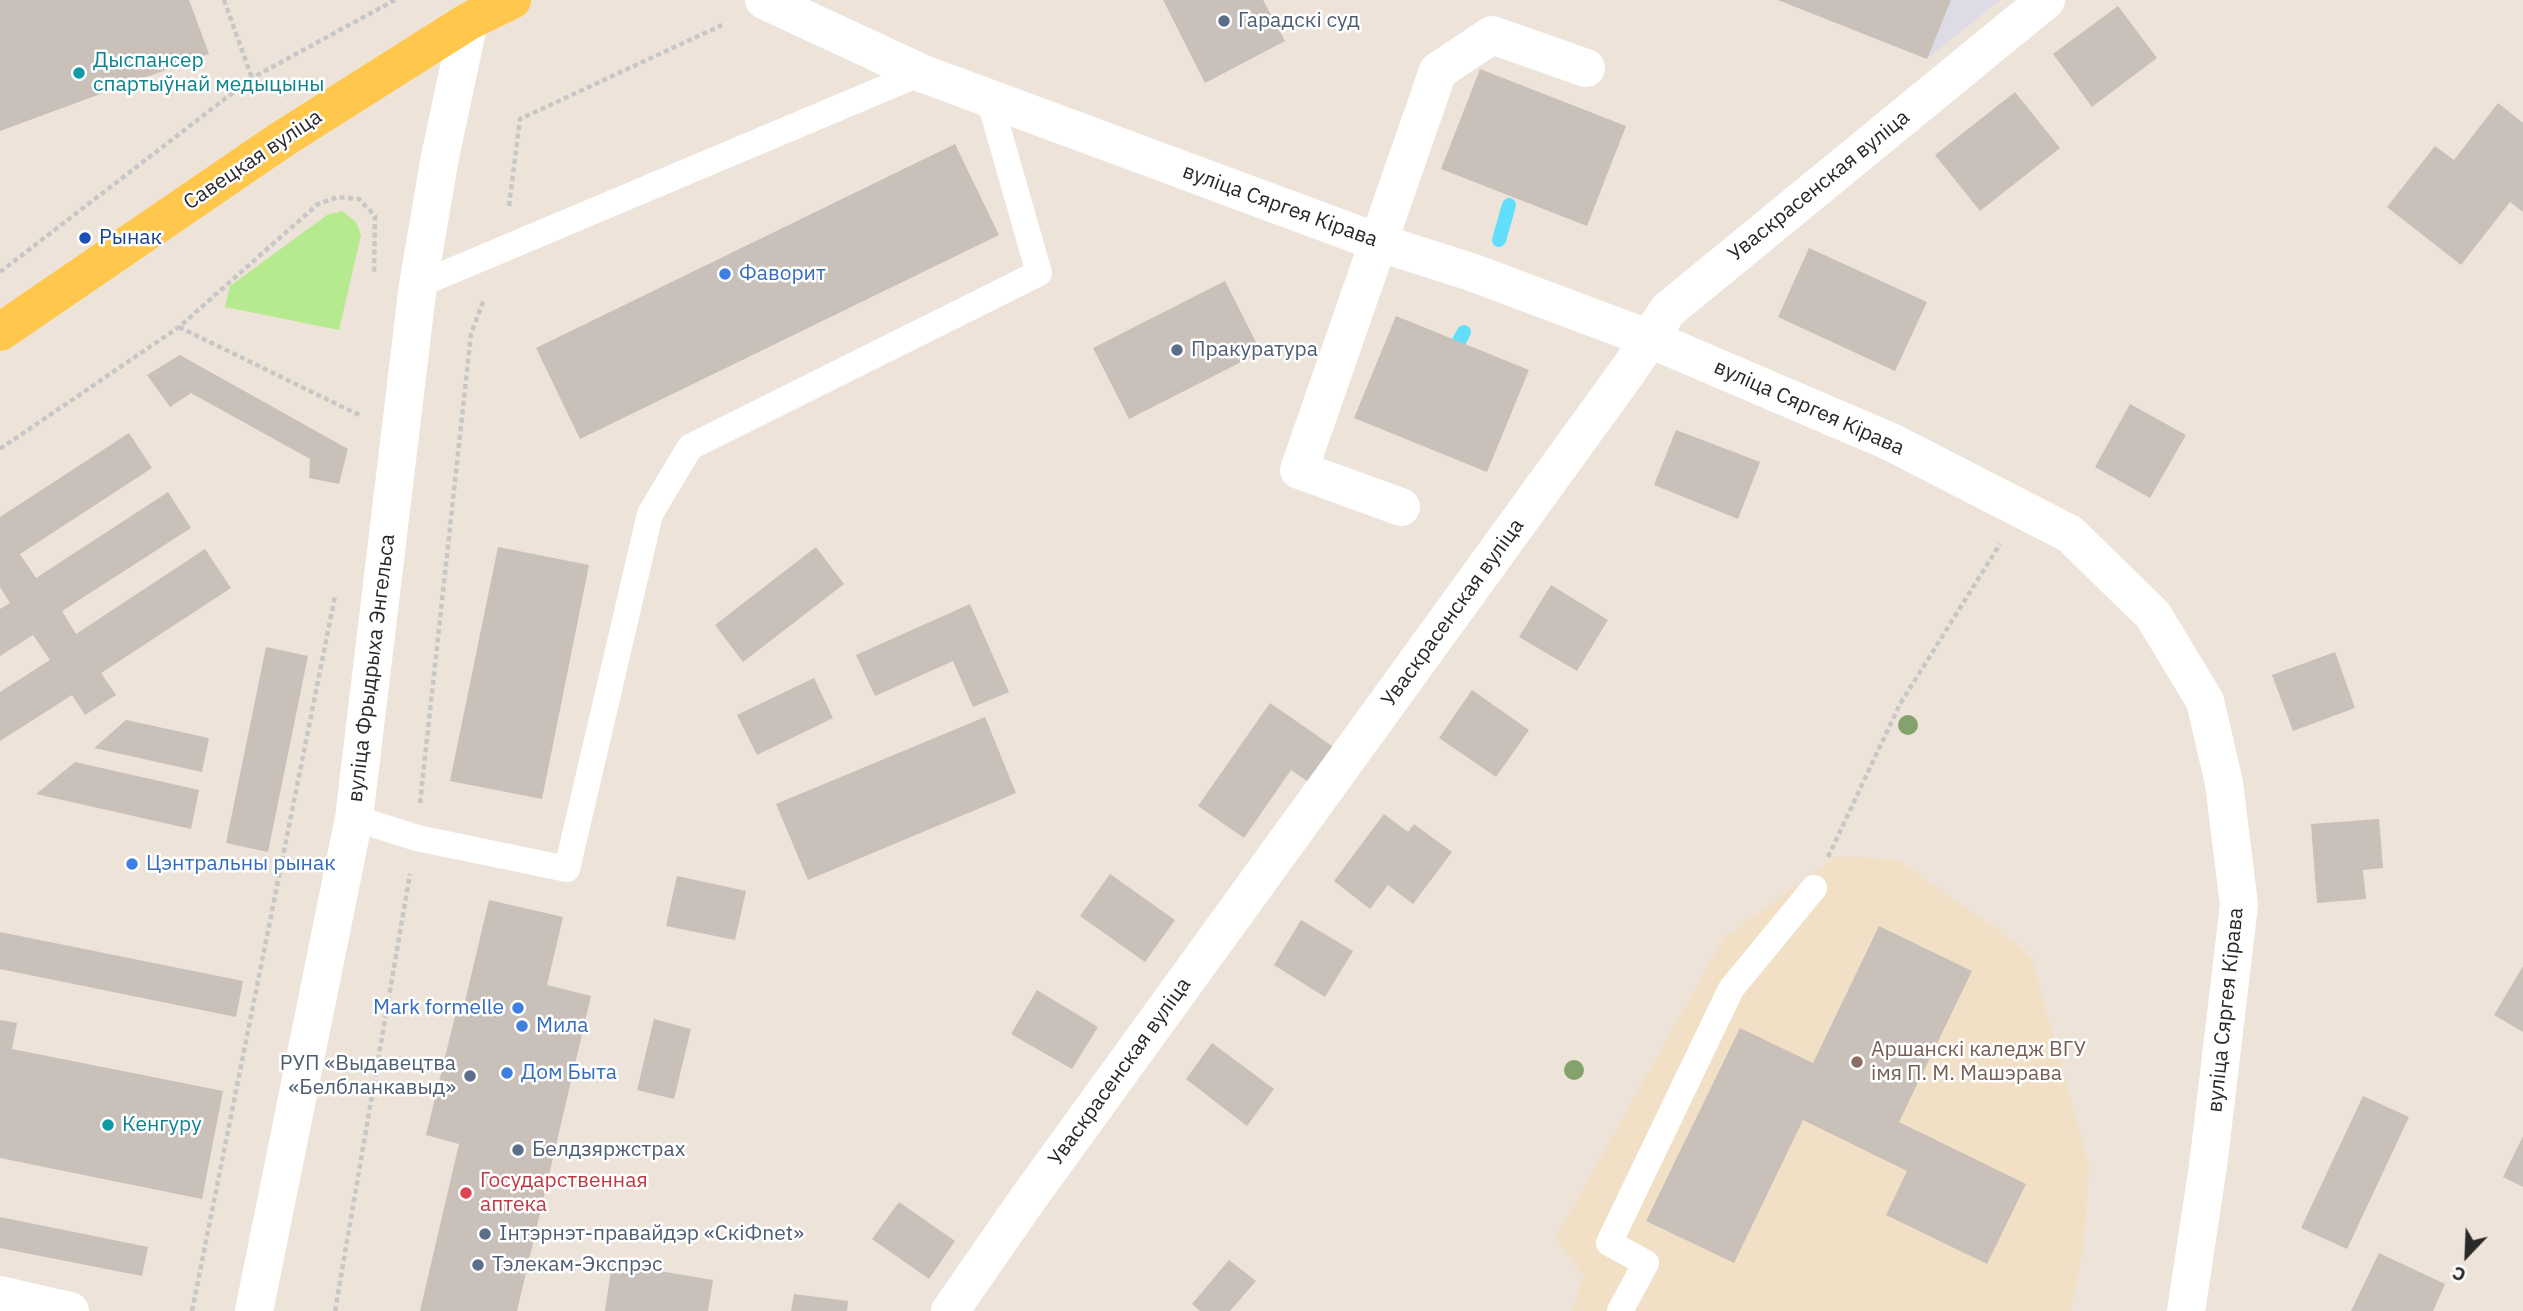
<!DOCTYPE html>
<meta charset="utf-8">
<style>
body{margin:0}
#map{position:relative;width:2523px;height:1311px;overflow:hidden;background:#ede3d9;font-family:"IBM Plex Sans",sans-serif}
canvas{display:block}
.north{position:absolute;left:2432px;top:1220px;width:70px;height:70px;-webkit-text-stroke:5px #fff;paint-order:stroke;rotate:203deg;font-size:19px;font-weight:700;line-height:28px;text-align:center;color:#292929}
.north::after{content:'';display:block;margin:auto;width:24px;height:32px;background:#292929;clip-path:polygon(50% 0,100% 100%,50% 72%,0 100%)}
</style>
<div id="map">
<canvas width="2523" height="1311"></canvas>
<div class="north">С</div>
</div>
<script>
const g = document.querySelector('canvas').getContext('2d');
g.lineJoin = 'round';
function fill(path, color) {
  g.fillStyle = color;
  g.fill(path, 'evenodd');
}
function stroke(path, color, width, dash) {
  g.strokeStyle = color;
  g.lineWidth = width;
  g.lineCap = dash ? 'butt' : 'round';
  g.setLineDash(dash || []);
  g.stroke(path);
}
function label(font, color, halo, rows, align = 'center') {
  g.font = font + ' "IBM Plex Sans",sans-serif';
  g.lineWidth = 5;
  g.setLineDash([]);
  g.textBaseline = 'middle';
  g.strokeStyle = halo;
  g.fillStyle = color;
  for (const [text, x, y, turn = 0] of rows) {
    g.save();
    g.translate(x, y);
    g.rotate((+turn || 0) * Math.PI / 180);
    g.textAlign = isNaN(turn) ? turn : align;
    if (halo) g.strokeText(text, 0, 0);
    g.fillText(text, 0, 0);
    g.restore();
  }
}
const industrial = new Path2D(`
 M1778,0H2000L1927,59Z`);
const education = new Path2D(`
 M1836,856L1898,860L2016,943L2032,959L2089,1166L2084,1243L2071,1311H1572L1584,1275L1555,1239L1723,939Z`);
const green = new Path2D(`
 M342,211L356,222L361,235L339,330L225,307L230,286L327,215Z`);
const stream = new Path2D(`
 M1499,240L1509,205
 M1459,341L1464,332`);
const building = new Path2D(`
 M0,0H189L209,54L0,131Z
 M1163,0H1263L1285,41L1205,83Z
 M1778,0H1951L1927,59Z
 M2118,6L2157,58L2092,107L2053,54Z
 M1480,69L1626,126L1587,226L1441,169Z
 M2015,92L2060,148L1980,211L1935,155Z
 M2498,103L2523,123V212L2510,202L2461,265L2387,207L2435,146L2454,160Z
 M955,144L999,235L580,439L536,348Z
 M1809,248L1927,302L1895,371L1778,317Z
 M1225,281L1261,352L1129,419L1093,348Z
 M1396,316L1529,370L1487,472L1354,418Z
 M180,355L348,449L339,484L309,478L310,459L191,393L170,407L147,375Z
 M2130,404L2186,435L2150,498L2095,467Z
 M1676,430L1760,462L1738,519L1654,485Z
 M129,433L152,468L20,554L36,578L168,492L191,528L62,611L76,634L205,549L231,588L101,673L116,695L85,715L72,695L0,741V692L50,660L33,635L0,656V609L10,603L0,587V517Z
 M498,547L589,565L542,799L450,781Z
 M816,547L844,584L743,662L715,625Z
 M1551,585L1608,620L1577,671L1519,637Z
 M970,604L1009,692L973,707L953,661L875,696L856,655Z
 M266,647L308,656L268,852L226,843Z
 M2335,652L2355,708L2293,731L2272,675Z
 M814,678L833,718L757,755L737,715Z
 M1472,690L1529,730L1496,777L1439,738Z
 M1270,703L1335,748L1310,783L1291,770L1244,838L1198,806Z
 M985,717L1016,793L808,880L776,804Z
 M126,720L209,738L202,772L94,748Z
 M75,762L199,790L191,829L36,794Z
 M1384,814L1408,832L1414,824L1452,852L1413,904L1388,885L1370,909L1334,881Z
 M2379,819L2383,868L2363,870L2366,899L2317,903L2311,824Z
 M1110,874L1175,920L1145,962L1080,916Z
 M677,876L746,891L735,940L666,926Z
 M489,900L563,917L547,985L591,996L517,1311H420L459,1144L426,1135L457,1008L463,1010Z
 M1301,920L1353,951L1325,997L1274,965Z
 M1879,926L1972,971L1899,1122L2026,1184L1987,1264L1886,1215L1907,1171L1803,1120L1734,1263L1646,1221L1740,1028L1813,1063Z
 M0,932L243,981L236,1017L0,969Z
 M2523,966V1032L2494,1015Z
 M1037,990L1098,1027L1072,1069L1011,1034Z
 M654,1019L691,1029L674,1099L637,1090Z
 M0,1020L17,1023L12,1049L223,1091L202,1199L0,1158Z
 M1212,1043L1274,1089L1247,1126L1186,1079Z
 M2363,1096L2409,1117L2347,1249L2301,1228Z
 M2523,1136V1187L2503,1177Z
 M899,1202L955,1241L929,1279L872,1239Z
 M0,1217L148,1247L142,1276L0,1248Z
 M2379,1253L2445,1284L2433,1311H2351Z
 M1229,1260L1256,1281L1230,1311H1200L1192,1304Z
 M612,1263L713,1280L708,1311H605Z
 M794,1294L848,1301L847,1311H791Z`);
const path = new Path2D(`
 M224,0L252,78
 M509,206L520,119L722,25
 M0,272L252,78L395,0
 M179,327L361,416
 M0,449L179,327L318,204L338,197L359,199L375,216L374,275
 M420,803L471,334L484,299
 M1828,857L1900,704L2000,544
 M192,1311L335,596
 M335,1311L410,874`);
const service = new Path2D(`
 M418,285L921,73
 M354,818L417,838L567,869L650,514L690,447L1039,273L989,98
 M1620,1311L1646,1263L1609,1243L1731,989L1814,888`);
const minor = new Path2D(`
 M1401,507L1299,470L1438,71L1492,35L1586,68
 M0,1295L70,1311
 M950,1311L1027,1200L1630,368L1668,310L2046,0`);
const tertiary = new Path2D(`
 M764,0L921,73L1380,243L1471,272L1650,339L1891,442L2070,534L2153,615L2205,701L2224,783L2239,905L2208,1166L2186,1311`);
const secondary = new Path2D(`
 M254,1311L354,818L418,285L440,157L469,21`);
const primary = new Path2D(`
 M0,332L281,140L469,21L512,0`);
const trees = [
 [1908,725],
 [1574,1070]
];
const markers = [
 [1224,21,7,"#5c6f8a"],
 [79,73,7,"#0f9aa8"],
 [85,238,7,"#1a4fb4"],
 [725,274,7,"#3f7fe0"],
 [1177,350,7,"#5c6f8a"],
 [132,864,7,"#3f7fe0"],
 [518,1008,7,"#3f7fe0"],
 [522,1026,7,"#3f7fe0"],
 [1857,1062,7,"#8d6e63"],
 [507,1073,7,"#3f7fe0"],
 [470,1076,7,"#5c6f8a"],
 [108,1125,7,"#0f9aa8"],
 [518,1150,7,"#5c6f8a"],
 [466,1193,7,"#e0444e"],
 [485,1234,7,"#5c6f8a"],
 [478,1265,7,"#5c6f8a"]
];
const serviceNames = [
 ["Гарадскі суд",1238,21],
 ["Пракуратура",1191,350],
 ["РУП «Выдавецтва",456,1064,"right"],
 ["«Белбланкавыд»",456,1088,"right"],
 ["Белдзяржстрах",532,1150],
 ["Інтэрнэт-правайдэр «СкіФnet»",499,1234],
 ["Тэлекам-Экспрэс",492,1265]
];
const cultureNames = [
 ["Дыспансер",93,61],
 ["спартыўнай медыцыны",93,85],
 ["Кенгуру",122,1125]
];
const streetNames = [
 ["Савецкая вуліца",253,160,-34],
 ["Уваскрасенская вуліца",1819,186,-39],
 ["вуліца Сяргея Кірава",1280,206,20],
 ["вуліца Сяргея Кірава",1809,408,24],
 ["Уваскрасенская вуліца",1453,613,-54],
 ["вуліца Фрыдрыха Энгельса",372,668,-83],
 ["вуліца Сяргея Кірава",2226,1010,-84],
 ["Уваскрасенская вуліца",1120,1072,-54]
];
const transitNames = [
 ["Рынак",99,238]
];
const shopNames = [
 ["Фаворит",739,274],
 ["Цэнтральны рынак",146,864],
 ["Mark formelle",504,1008,"right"],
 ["Мила",536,1026],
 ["Дом Быта",521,1073]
];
const educationNames = [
 ["Аршанскі каледж ВГУ",1871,1050],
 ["імя П. М. Машэрава",1871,1074]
];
const healthNames = [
 ["Государственная",480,1181],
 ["аптека",480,1205]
];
fill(industrial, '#dddbe5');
fill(education, '#f1e0c6');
fill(green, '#b5ea8f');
stroke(stream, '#60defb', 14);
fill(building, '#c8c0b9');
stroke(path, '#c7c7c7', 4.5, [5, 3.5]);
stroke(service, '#fff', 26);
stroke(minor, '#fff', 38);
stroke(tertiary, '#fff', 38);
stroke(secondary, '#fff', 38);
stroke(primary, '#ffc84c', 38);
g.fillStyle = '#83a26c';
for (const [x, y] of trees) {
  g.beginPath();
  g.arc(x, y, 10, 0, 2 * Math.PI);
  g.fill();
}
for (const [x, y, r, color] of markers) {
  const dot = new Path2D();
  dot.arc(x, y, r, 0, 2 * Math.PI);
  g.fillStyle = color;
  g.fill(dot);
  stroke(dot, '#fff', 2.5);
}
label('21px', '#4e5e75', '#fff', serviceNames, 'left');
label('21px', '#0d838f', '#fff', cultureNames, 'left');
label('21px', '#292929', '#fff', streetNames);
label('21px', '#164399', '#fff', transitNames, 'left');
label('21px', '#366cbe', '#fff', shopNames, 'left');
label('21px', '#785e54', '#fff', educationNames, 'left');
label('21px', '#be3a42', '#fff', healthNames, 'left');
</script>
